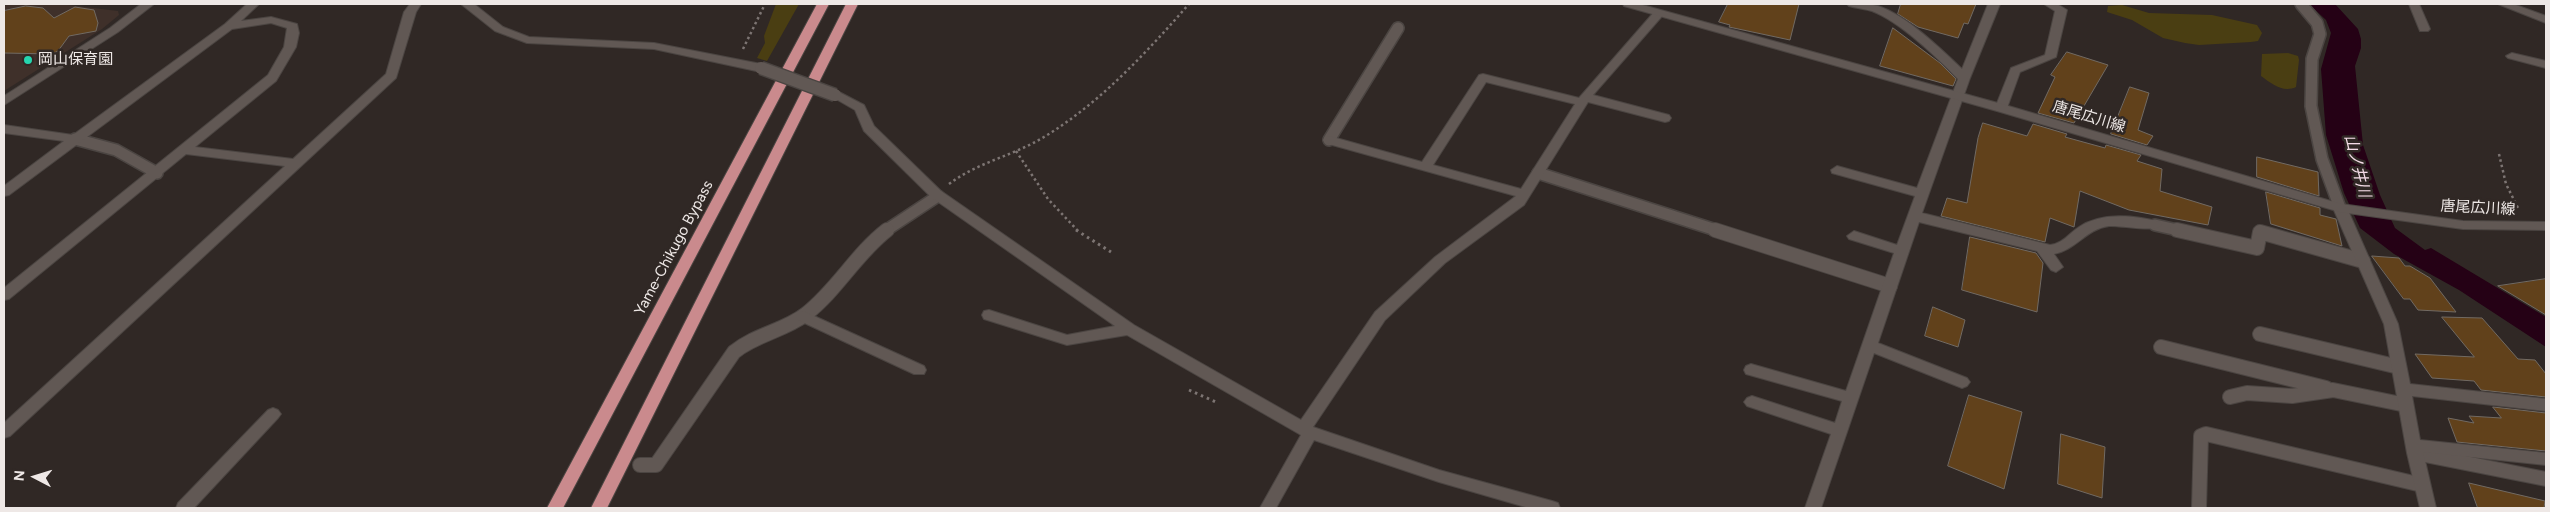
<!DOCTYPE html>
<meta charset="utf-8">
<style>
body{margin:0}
#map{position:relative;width:2550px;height:512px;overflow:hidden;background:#302825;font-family:Figtree,sans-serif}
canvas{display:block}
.frame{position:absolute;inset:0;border:5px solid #eee8e6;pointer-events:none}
.north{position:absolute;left:10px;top:452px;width:50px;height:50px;-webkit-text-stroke:4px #302825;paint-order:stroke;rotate:275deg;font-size:14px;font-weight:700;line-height:20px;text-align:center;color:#eee8e6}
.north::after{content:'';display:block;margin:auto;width:18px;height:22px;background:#eee8e6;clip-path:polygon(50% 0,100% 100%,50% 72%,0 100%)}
</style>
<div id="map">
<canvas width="2550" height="512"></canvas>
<div class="frame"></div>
<div class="north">N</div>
</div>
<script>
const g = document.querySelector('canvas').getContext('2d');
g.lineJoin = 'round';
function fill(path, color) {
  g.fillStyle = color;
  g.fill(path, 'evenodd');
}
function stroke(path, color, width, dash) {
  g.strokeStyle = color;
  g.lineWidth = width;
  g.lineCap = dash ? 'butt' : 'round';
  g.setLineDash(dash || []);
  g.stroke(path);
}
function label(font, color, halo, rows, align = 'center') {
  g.font = font + ' Figtree,"Noto Sans JP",sans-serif';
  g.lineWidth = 5;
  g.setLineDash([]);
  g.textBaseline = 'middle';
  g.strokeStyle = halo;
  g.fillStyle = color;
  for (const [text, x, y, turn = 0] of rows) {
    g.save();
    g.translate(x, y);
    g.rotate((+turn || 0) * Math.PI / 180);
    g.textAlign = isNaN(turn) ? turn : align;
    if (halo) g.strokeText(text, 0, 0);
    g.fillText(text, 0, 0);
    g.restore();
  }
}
const built = new Path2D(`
 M7,4H60L118,11L119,15L102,29L4,91V6Z`);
const green = new Path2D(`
 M776,4H799L767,61L757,58L765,43L764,36Z
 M2122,5L2149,13L2212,15L2257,25L2262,33L2258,41L2251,42L2199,45L2185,43L2163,38L2132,20L2107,12L2108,6Z
 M2288,53L2298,56L2299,60L2296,87C2283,93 2272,84 2261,76L2262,54Z`);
const water = new Path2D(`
 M2309,4H2335L2358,29L2361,39V48L2355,66L2363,145L2380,195L2395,228L2425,250L2431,248L2546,317V347L2459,290L2394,254L2360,228L2344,193L2326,135L2321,69L2331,33L2326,20Z`);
const building = new Path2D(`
 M1728,4H1799L1790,40L1729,27L1730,25L1719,22Z
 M1901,4H1976L1968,24L1964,23L1958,38L1918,27L1898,14Z
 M26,6L43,8L54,18L75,7L94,10L98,23L96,31L69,36L58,51L52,54L4,53V11Z
 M1893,28L1940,63L1956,79L1953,86L1880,66Z
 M2067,52L2108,65L2074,123L2038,113L2055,77L2051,75Z
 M2130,87L2149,93L2138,130L2153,136L2147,145L2111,134Z
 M1983,123L2027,136L2033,124L2067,134L2065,137L2105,148L2106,145L2141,155L2137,161L2162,169L2160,191L2212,207L2208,225L2129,210L2080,191L2074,227L2050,218L2045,242L1941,216L1947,198L1967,203L1978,138Z
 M2257,157L2318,172L2319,196L2257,177Z
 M2266,192L2320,208V215L2336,219L2342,246L2271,224Z
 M1970,237L2036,253L2043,263L2037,312L1962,290Z
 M2372,256L2399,258L2405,266H2410L2430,278L2456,312L2418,310L2410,299H2404Z
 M2546,279V315L2498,286Z
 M1933,307L1965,320L1958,347L1925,336Z
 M2442,317L2482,318L2518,359L2535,360L2546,374V397L2481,390L2474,381L2432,378L2415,354L2474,357Z
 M1969,395L2022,412L2004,489L1948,466Z
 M2493,407L2546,413V451L2457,442L2448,418L2474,423L2469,416L2501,418Z
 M2061,434L2105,447L2102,498L2058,484Z
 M2469,483L2545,501L2544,508H2478Z`);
const pathFar1 = new Path2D(`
 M743,49L765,4
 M1016,151L1048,199L1078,231
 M2499,154L2506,184L2519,210
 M949,184C978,162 1013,156 1044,137C1100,103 1146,53 1189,4`);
const path = new Path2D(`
 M1076,230L1111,252
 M1189,390L1218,403`);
const serviceFar1 = new Path2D(`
 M2301,4L2317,23L2320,34L2312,59L2311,106L2322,159L2340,208
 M75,139L116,150L157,173
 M1329,140L1398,28
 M1538,173L1719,231
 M2155,225L2182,231
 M885,231L938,196`);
const service = new Path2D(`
 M1715,230L1890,286
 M2177,230L2257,248L2260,232L2363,261
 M2260,334L2399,367
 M2161,347L2326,388
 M2230,397L2247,393L2292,396L2333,390L2406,405
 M2415,453L2546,479
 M640,465H656L734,352C756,334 784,331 806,314C837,290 856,254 887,230
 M2199,508L2201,436L2206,434L2422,485`);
const minor = new Path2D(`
 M141,4H154L118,32L4,105V96L110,28Z
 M247,4H259L241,21L271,17L297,24L299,33L296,47L276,81L195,147L293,159L386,74L404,12L410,4H421L416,12L396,78L10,436L4,438V423L285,166L186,154L9,299L4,300V288L268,75L284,47L287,28L271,23L232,29L9,195L4,196V186L64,141L4,133V125L73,135L225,24Z
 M461,4H474L503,27L529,37L654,43L761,64L767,68L761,72L654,49L527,43L495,31Z
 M1847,4C1857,3 1868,3 1878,6C1906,15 1941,49 1962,69L1988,4H2000L1970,78L1922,213L2050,245C2064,243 2068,234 2079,227C2101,212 2135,215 2160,222L2162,225C2157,233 2120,225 2109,226C2086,229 2076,250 2054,254L2063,267L2056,272L2051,270L2037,251L1919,222L1878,343L1967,378L1970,382L1967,386L1962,388L1874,353L1821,508H1805L1831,434L1747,406L1744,402L1747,398L1752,396L1835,423L1842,401L1746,374L1744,370L1746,366L1751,364L1846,391L1894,253L1849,239L1847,236L1854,231L1897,245L1915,196L1832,173L1831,170L1837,166L1917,188L1958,79C1938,58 1899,21 1872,11C1865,9 1856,8 1849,6Z
 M2044,4H2057L2067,10L2056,57L2020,72L2007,108L2005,111H1997L1995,108L2011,68L2045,55L2055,11Z
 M2409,4H2419L2430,29L2428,31H2420Z
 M2498,4H2513L2546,16V23Z
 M1659,10L1665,13L1663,15L1593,95L1669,115L1671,118L1669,121L1665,122L1588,102L1524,205L1445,263L1385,320L1313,427L1439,470L1552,501L1558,503L1560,508H1529L1439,482L1314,440L1276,508H1260L1301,435L1127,335L1067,345L984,319L982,315L984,311L989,310L1067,335L1115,326L931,197L864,131L855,110L829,95L835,91L839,92L864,105L874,126L941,191L1134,325L1301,420L1375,312L1435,257L1516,196L1325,143L1323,140L1325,137L1329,136L1422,162L1479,75L1483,74L1579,98L1655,11ZM1486,82L1575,104L1521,189L1433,165Z
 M2512,53L2546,61V68L2508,58L2506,56Z
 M2340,204L2347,208L2398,324L2410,384L2546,399V411L2412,396L2420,440L2546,453V465L2423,452L2436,508H2420L2407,453L2384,324L2333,208Z
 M803,311L924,366L926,370L924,374H914L798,320L796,316L798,312Z
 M273,408L278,410L281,414L278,418L194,508H176L178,503L268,410Z`);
const secondary = new Path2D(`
 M1623,4H1639L2005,105L2341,204L2463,221L2546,222V230L2463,229L2340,212L1997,111L1624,6Z`);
const trunk = new Path2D(`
 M817,4H829L563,508H547Z
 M846,4H858L607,508H591Z`);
const minorBridge = new Path2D(`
 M761,68L835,95`);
const markers = [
 [28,60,5,"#25d5ae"]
];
const poiNames = [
 ["岡山保育園",38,60]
];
const streetNames = [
 ["唐尾広川線",2089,117,17],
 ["唐尾広川線",2478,208,3],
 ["Yame-Chikugo Bypass",674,248,-62]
];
const waterNames = [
 ["山ノ井川",2357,166,76]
];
fill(built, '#3f302a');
fill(green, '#4a3e12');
fill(water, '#250115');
fill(building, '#61411b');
stroke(building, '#716a63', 1);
stroke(serviceFar1, '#4b4542', 14);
stroke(service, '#4b4542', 16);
stroke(minor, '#4b4542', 2);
stroke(secondary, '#4b4542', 2);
stroke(trunk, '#4b4542', 2);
stroke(pathFar1, '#7d7573', 2.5, [2.5, 3]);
stroke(path, '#7d7573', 3, [2.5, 4]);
stroke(serviceFar1, '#615854', 11);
stroke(service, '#615854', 14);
fill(minor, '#615854');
fill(secondary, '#615854');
fill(trunk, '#ca8a8d');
stroke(minorBridge, '#4b4542', 15, []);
stroke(minorBridge, '#615854', 12);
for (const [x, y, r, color] of markers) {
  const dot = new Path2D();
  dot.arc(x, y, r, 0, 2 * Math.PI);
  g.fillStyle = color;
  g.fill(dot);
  stroke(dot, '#302825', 2);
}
label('15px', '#eee8e6', '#302825', poiNames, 'left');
label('15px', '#eee8e6', '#302825', streetNames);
label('italic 16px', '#f4dce7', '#302825', waterNames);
</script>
